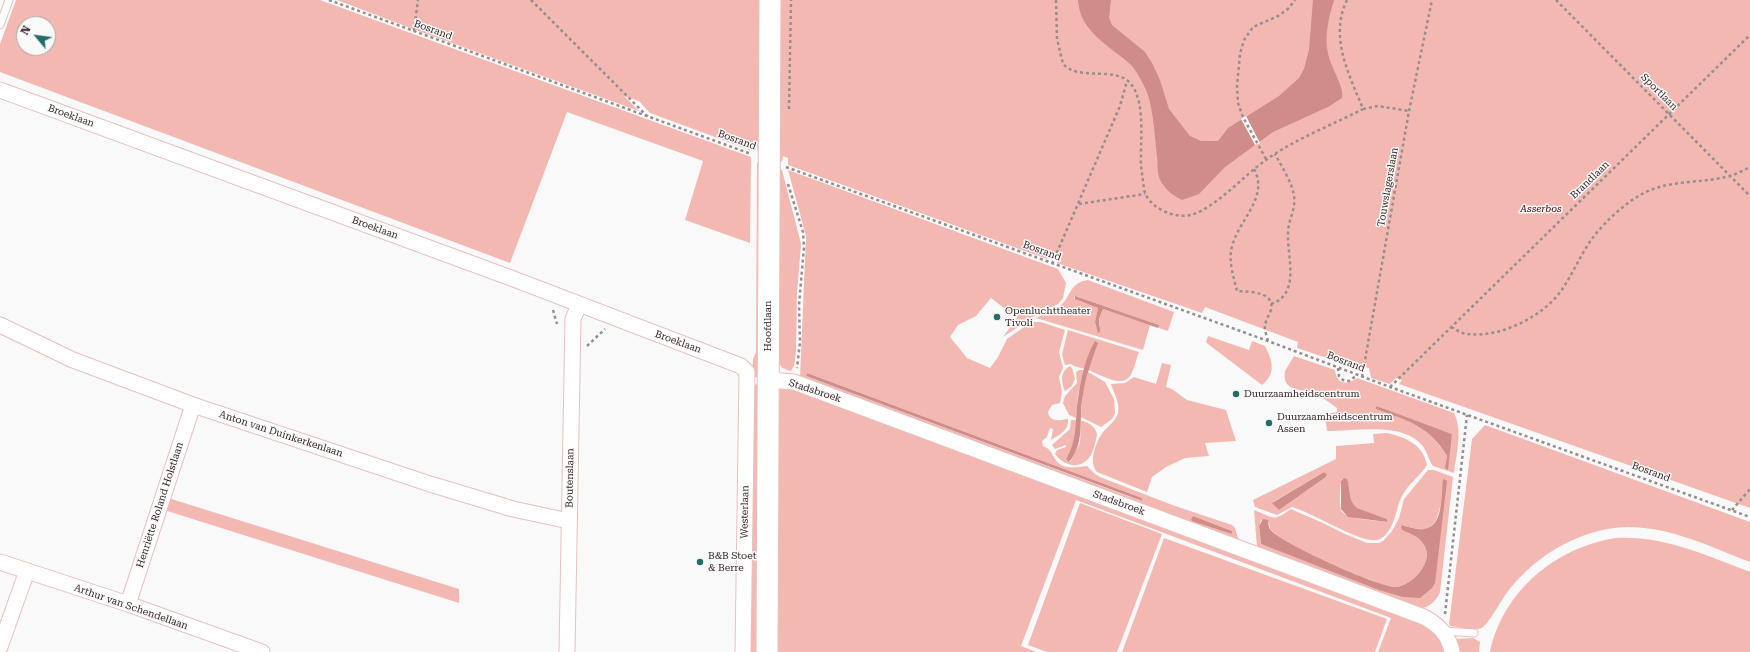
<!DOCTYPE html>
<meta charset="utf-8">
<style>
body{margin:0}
#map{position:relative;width:1750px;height:652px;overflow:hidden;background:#f9f9f9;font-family:"Roboto Serif",serif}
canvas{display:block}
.north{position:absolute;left:16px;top:16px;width:40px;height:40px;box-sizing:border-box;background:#f9f9f9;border:1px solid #aba5a5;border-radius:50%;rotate:299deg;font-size:11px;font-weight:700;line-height:16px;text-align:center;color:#372827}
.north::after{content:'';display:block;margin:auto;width:14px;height:18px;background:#226d69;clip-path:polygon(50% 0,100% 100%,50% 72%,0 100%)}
</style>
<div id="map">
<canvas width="1750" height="652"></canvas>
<div class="north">N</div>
</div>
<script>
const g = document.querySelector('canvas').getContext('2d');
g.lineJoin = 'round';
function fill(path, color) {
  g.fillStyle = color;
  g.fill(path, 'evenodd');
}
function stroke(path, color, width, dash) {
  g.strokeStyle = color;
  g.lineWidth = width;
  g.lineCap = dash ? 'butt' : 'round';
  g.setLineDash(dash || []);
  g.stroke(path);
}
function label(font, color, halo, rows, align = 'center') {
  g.font = font + ' "Roboto Serif",serif';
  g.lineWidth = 3;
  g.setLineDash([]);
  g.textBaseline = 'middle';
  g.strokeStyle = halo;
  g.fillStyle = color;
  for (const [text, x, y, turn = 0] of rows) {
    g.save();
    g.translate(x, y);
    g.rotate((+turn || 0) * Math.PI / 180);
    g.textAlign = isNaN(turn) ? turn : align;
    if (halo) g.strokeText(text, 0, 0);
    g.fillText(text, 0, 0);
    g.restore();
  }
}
const green = new Path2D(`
 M16,0H320L751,157L750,243L685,220L703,161L567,112L510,263L0,72V44ZM24,24H48V48H24Z
 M337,0H1750V508L1399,384L1402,380L1396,378L1390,384L1371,378L1369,368L1359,365L1356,371L1336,361L1297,348L1298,342L1205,307L1202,313L1057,263L1059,255L1051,252L1047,259L788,165V158L783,156L782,161C774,163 767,154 758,154L757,146L750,144V150L650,113L639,101L624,96L639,111L416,30L417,18L415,17L413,29Z
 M759,161V377H755L752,374L753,359L756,352L757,163Z
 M778,168L782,170L801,244L797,293L796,352L794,366L791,371L782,368L778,361Z
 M788,170L1058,269L1066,283L1063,298L1058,304L1039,313L1003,337L1017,318L991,298L976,316L958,325L950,337L967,358L990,368L998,357L1007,339L1031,322H1041L1065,330L1059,352L1063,368L1059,377L1062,391L1060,403L1052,405L1048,412C1050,423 1060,420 1068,419C1069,431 1060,434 1051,440L1053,429L1050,428L1047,437L1042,441L1043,446C1050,449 1051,452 1055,459C1063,471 1076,467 1087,466L1095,474L1100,477L1175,506L1232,525L1235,528L1240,544L800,377L806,236ZM807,373L1142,498L1141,501L806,376ZM1193,516L1232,531V534L1191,519Z
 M1088,280L1174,312L1168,331L1159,328V325L1075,296L1074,298L1098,308L1095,322L1096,326H1100L1099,319L1103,309L1150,325L1143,350L1036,318C1043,314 1052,311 1059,307C1072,297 1068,283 1088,280Z
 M1068,330L1139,352C1136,360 1134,370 1130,376C1121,389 1098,373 1088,370L1094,342L1085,369L1074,366L1071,364L1065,365L1062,354Z
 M1208,336L1249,350L1252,341L1265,346C1272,360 1277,373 1262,385L1208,344L1206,342Z
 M1294,356L1335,370C1337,385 1347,385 1357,378L1454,413C1463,431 1456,455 1454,473L1433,466C1428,459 1427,450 1421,444C1401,422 1354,431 1327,431L1325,414L1337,412V408C1329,402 1322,397 1313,393C1299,388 1282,392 1285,371ZM1376,407L1452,434L1445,468L1447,456C1426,424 1409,421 1376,409Z
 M1162,363L1171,365L1166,387C1175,389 1179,395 1187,400L1226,410L1236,441L1205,443L1209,456L1185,458L1166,467L1152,477L1147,492L1097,472C1088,462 1096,442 1103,432C1108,426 1116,421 1118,413C1120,403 1114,393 1111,384L1125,383L1134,377L1156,384Z
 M1070,366L1072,368L1075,379L1072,386L1065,391C1061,383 1060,371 1070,366Z
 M1079,370H1084L1078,394L1076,418L1069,415L1063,403L1065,396L1077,383L1076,372Z
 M1088,372L1105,382L1114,399L1115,413L1112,419L1101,427L1081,417L1082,395Z
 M757,384L759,385V652H748L753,386Z
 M787,385L1421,621L1438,636L1445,652H1378L1391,618L1076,500L1021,646L1036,652H775V397L779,388Z
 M1071,420H1076C1077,435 1073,447 1066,459L1070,462L1080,443L1081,421C1087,421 1096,427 1097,434C1096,441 1093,455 1087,460C1077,470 1062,464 1055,454L1057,450L1066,447V445L1055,449L1052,445L1070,429Z
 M1485,425L1750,522V562C1711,547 1671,527 1628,527C1582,528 1537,554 1509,590C1502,598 1490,622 1483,627C1475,633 1459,627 1450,626L1449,624L1472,439Z
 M1387,433C1405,437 1423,444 1427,465C1420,476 1408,484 1402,496C1396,508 1396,522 1387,533C1385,536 1381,539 1377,540C1362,544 1311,512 1292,507L1277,515L1255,507L1253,500L1336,459V446L1374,443L1373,434ZM1324,472L1327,474L1326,477L1279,510L1273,502ZM1342,479L1349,485C1348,495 1350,501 1356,508L1387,519L1386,522C1375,520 1345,520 1341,510C1339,503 1340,489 1341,481Z
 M1428,470H1434L1453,477L1440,592C1436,602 1429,607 1419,609L1257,547L1254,510C1274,518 1273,522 1291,509L1293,510L1323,523L1345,534L1367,543H1379L1383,541L1392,531L1399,518L1404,499ZM1443,480L1432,588L1390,593L1261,544L1259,527L1261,520L1269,522L1270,529C1278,537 1287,543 1297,549C1311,556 1384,588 1396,587C1412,586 1435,561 1424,545C1419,536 1411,533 1402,530V525C1408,527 1415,529 1421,529C1442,531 1441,495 1443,480Z
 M165,497L459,589V603L161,509Z
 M1080,503L1162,534L1117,652H1047L1028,645Z
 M1164,538L1387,619L1375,652H1122Z
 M1616,538C1666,536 1704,555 1750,572V652H1490C1503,591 1556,547 1616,538Z
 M1473,638L1480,642L1479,652H1458L1455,639Z`);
const water = new Path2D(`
 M1078,0H1111L1109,18L1112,25L1145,52L1152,63L1160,80L1169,109L1190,136L1201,141H1218L1228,128L1279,96L1299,78L1304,69L1309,50L1313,0H1334C1329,16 1324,37 1328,53C1330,66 1345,88 1342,98L1328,107L1273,132L1225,167L1199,194L1182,200C1172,195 1163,188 1159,177C1157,171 1158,162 1157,156C1155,138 1153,105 1146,90C1142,82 1138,73 1132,66C1111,46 1080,33 1078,0Z
 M1075,296L1159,325V326L1158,328L1103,309L1099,319L1100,332L1098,333L1095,322L1098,308L1075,299Z
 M1095,341L1098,343C1092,359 1086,376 1083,394C1078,418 1086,442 1069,462L1066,459C1077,440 1075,427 1077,406C1079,387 1085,357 1095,341Z
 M807,373L1142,498V501L806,376Z
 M1376,406L1452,434L1448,470L1445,468L1447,456C1428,425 1408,421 1376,409Z
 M1324,472L1327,474L1326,477L1279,510L1272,503Z
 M1344,478L1347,479C1351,490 1347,499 1357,508L1387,519V522L1348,517L1341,509V481Z
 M1444,479L1447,481L1435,583L1432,588L1420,598L1403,597L1379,590L1261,544L1259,526L1263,519L1268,520C1269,523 1268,527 1270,529C1279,543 1381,588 1396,587C1412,586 1435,561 1424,545C1419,536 1411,534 1402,530L1401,527L1402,525C1409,527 1417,530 1424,529C1444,526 1441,495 1443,480Z
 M1193,516L1232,531V534L1192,521L1191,519Z`);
const pier = new Path2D(`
 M1246,116L1260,143L1255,145L1241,119Z`);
const path = new Path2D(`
 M329,0L751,154
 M531,0L648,117
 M1056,0L1057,39L1063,64C1080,82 1115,65 1131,84C1146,103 1140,142 1141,165C1142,173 1143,181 1144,189C1147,207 1174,219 1190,215C1215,209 1244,175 1266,160C1293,140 1332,125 1363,109
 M1347,0C1329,37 1349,74 1363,109L1378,106L1409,111
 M1556,0L1750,196
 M414,31L418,0
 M789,109L791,0
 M1266,159L1243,117L1238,103L1237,86L1240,54L1244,40L1253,27L1278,16L1289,8L1295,0
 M786,167L1268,341L1390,387L1750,517
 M1254,169C1270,199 1236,221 1231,251C1229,264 1234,278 1237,291C1249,292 1275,291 1271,310C1269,315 1266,320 1265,325C1264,330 1267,336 1268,341
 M788,184L803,232L804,247L799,305L800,342L797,368
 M1079,204L1145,194
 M1052,264L1120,106L1127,81
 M1271,304C1301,294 1287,257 1288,233C1288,220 1296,210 1294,196C1292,182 1282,167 1275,154
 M553,310L557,324
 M1451,327C1457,330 1462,334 1468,334C1500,338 1542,317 1561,291C1573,274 1581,253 1594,236C1607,220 1624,204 1642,194C1669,179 1701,184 1730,176C1737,174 1744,170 1750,167
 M587,346L605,329
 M1338,368L1339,376L1343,380L1349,381L1357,375
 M1362,377L1409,111L1432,0
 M1390,387L1750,35
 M1732,510L1750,489
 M1445,614L1467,415`);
const lane = new Path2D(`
 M0,25L9,0
 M1443,631L1474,633`);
const street = new Path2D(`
 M0,90L511,278L741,366L747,372L743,652
 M0,325L73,360L193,405L430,484L513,509L569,521
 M768,380L794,382L1424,617C1439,625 1449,635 1452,652
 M0,562L128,604L262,652
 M128,604L193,405
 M0,647L27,571
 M567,652L573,319L579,305`);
const secondary = new Path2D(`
 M767,652L770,0`);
const markers = [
 [997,317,4,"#226d69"],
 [1236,394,4,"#226d69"],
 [1269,423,4,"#226d69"],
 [700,562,4,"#226d69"]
];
const streetNames = [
 ["Bosrand",433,30,20],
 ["Sportlaan",1659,92,45],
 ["Broeklaan",71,116,20],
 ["Bosrand",737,140,20],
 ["Brandlaan",1590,180,-44],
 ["Touwslagerslaan",1388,187,-80],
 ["Broeklaan",375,228,20],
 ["Bosrand",1042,251,20],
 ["Hoofdlaan",768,326,-90],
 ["Broeklaan",678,342,20],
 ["Bosrand",1346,362,21],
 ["Stadsbroek",815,391,18],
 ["Anton van Duinkerkenlaan",281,434,18],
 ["Bosrand",1651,472,20],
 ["Boutenslaan",570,478,-89],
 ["Stadsbroek",1119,503,20],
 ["Henriëtte Roland Holstlaan",160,505,-72],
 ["Westerlaan",745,512,-89],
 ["Arthur van Schendellaan",131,607,19]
];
const parkNames = [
 ["Asserbos",1541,209]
];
const poiNames = [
 ["Openluchttheater",1005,311],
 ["Tivoli",1005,323],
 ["Duurzaamheidscentrum",1244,394],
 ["Duurzaamheidscentrum",1277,417],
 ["Assen",1277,429],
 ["B&B Stoet",708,556],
 ["& Berre",708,568]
];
fill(green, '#f4b8b3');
fill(water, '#d08c87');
fill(pier, '#f9f9f9');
stroke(lane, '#e7c1bd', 9);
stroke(street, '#e7c1bd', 17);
stroke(secondary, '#e7c1bd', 23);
stroke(path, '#958e8d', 2.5, [3, 3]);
stroke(lane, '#fff', 7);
stroke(street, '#fff', 15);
stroke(secondary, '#fff', 21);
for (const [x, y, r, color] of markers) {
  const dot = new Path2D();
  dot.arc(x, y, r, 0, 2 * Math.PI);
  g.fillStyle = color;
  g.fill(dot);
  stroke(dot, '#f9f9f9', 1.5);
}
label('10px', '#372827', '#f9f9f9', streetNames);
label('italic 10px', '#550009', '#f9f9f9', parkNames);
label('10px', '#372827', '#f9f9f9', poiNames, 'left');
</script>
